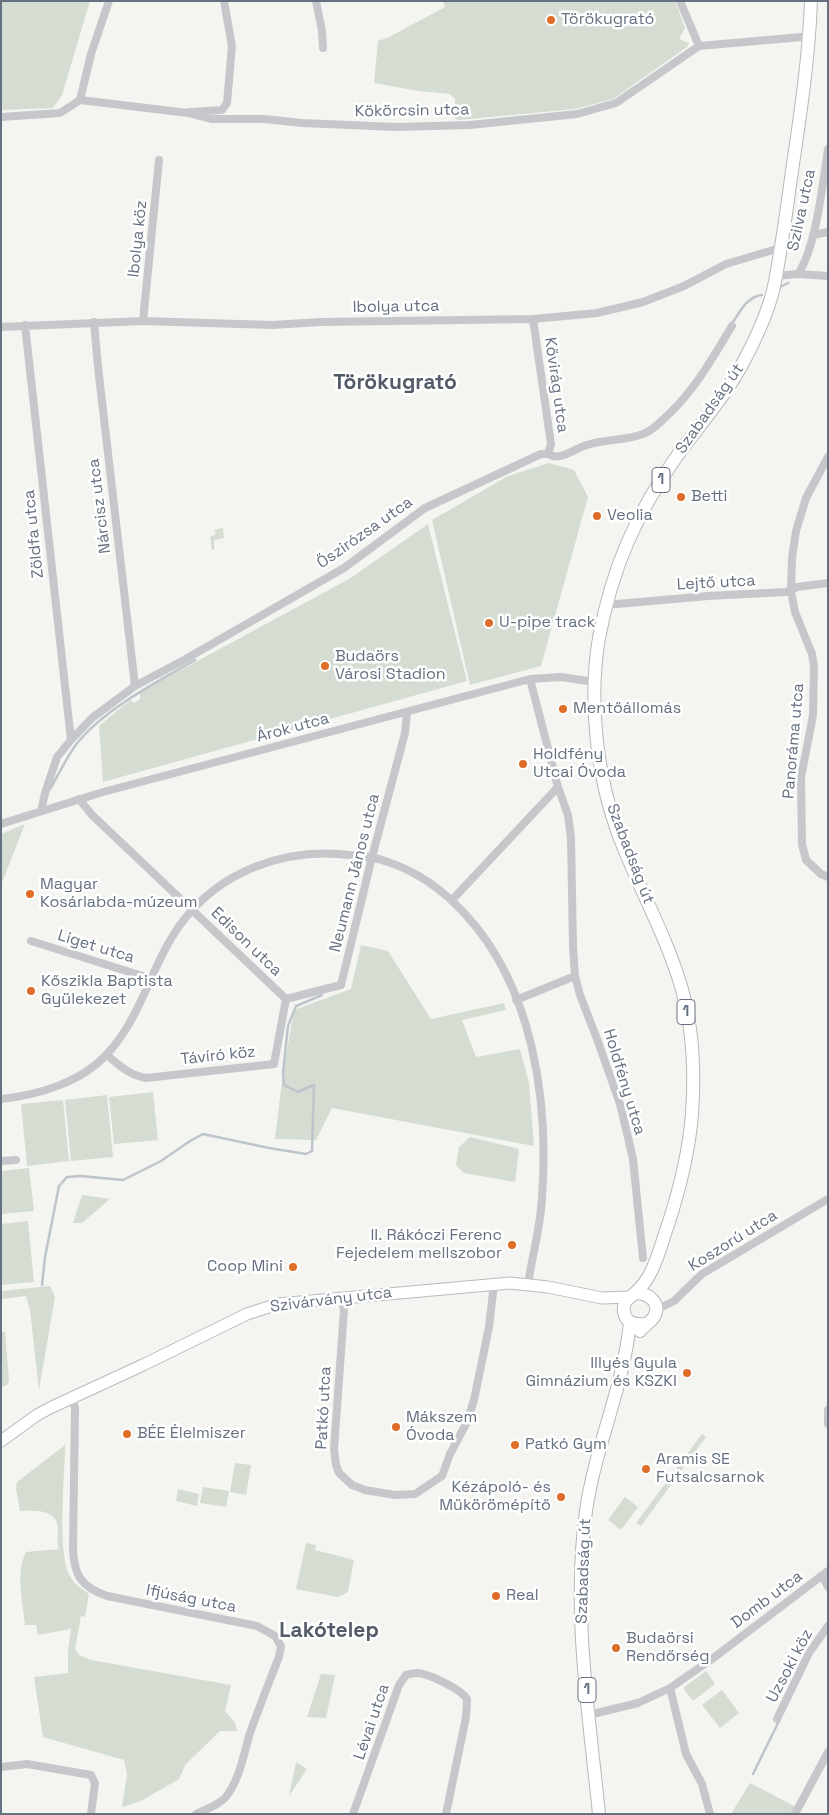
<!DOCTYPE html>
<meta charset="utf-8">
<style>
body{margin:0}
#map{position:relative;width:829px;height:1815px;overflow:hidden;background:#f4f5f1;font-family:"Space Grotesk",sans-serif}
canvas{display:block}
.frame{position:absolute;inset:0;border:2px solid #657081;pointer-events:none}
</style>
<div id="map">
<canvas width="829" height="1815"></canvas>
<div class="frame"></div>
</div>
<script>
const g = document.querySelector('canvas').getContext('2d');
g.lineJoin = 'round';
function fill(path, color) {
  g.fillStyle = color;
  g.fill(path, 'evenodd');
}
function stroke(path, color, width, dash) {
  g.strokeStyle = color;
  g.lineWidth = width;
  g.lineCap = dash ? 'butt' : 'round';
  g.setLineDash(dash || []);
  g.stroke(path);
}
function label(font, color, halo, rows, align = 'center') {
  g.font = font + ' "Space Grotesk",sans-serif';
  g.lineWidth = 5;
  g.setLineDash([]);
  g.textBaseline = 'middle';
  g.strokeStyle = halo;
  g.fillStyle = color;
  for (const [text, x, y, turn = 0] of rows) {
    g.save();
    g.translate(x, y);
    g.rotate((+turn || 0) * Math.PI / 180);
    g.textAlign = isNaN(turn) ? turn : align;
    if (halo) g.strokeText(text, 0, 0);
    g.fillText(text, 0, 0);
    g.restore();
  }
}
const green = new Path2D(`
 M1,1H90L62,95L53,108L1,110Z
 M443,1H675L685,28L679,39L689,43L687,47L613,99L575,109L459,120L455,119V99L450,94L419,91L374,83L378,41L389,37L445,7Z
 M549,463L574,470L588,497L541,666L470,685L432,520L508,476Z
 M428,524L467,681L103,782L99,726L130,700L134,703L140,699V693L153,685L349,579Z
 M223,528L224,538L214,540V550H212L210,537L216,534L214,530Z
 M25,824L1,885V834Z
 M361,945L388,951L431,1019L504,1003L506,1010L462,1020L476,1057L520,1049L529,1083L534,1146L332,1108L316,1140L275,1139L283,1073L294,1010L351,989Z
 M153,1092L158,1140L114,1144L109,1097Z
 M107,1095L113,1157L71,1161L65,1100Z
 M63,1100L69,1161L27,1166L21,1104Z
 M470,1137L519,1149L515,1182L464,1173L456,1165L459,1147Z
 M29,1168L34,1211L1,1214V1171Z
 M82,1195L110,1199L82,1223H73Z
 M28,1221L34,1282L1,1285V1224Z
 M50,1286L55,1297L39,1390L30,1310L26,1296L1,1299V1291Z
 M1,1332H5L9,1380L8,1384L1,1388Z
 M702,1434L706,1437L641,1526L636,1523Z
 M65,1445C65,1474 57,1554 70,1576C74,1584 82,1589 89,1594L85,1617L81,1616L75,1649L79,1655L91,1660L231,1685L225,1711L235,1723L237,1731H220L186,1764L179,1779L139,1802L122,1807L127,1774L124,1760L43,1737L34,1677L68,1673V1651L71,1629L38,1635L36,1625H25C23,1602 15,1573 26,1552L59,1549C56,1541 58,1537 58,1529C57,1508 34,1511 20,1511L16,1489L17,1482Z
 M235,1463L251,1465L246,1495L230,1492Z
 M203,1487L229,1491L226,1507L200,1503Z
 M178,1489L199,1494L197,1506L176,1501Z
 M625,1497L638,1507L621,1530L608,1520Z
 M306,1543L316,1545L315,1550L354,1560L348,1592L338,1597L296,1589Z
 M706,1671L715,1684L693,1701L683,1688Z
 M321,1674L335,1675L326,1718L307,1717Z
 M722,1690L739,1713L720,1728L702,1705Z
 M296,1762L307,1769L289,1796Z
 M750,1783L798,1808L795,1814H731Z`);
const stream = new Path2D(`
 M778,288L788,283
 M733,322C741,310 747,297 762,295
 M50,789C59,774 67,756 78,742C106,708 157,682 195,660
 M42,1285L45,1257L59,1186L67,1177L81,1176L123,1180L161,1161L190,1141L203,1134L269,1148L306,1154L312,1151L314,1085L298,1092L284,1085L283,1073L288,1026L296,1006L322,995
 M753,1774L779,1721`);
const street = new Path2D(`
 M316,1L322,31L323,48
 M680,1L699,46
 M80,100L91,54L109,1
 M190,112L222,110L227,103L232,46L224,1
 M1,117L60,113L80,100L188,113L211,119H264L302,123L396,127L470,125L577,114L616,103L699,46L802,37L810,38
 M813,235L828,232
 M798,274C816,248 823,182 828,149
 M775,276L798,274L828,276
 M533,319L551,444L548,454
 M143,321L159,160
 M94,322L98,367L135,686
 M25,325L71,740
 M1,327L143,321L272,325L321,322L533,319L597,313L643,302L684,286L726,264L780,248
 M828,457L806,498L796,531L792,558L791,591L795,612L812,654L814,667L813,715L801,778L802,844L806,860L821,874L828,877
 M606,605L708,596L786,592L797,587L828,583
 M530,679L558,787L568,815L571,838L573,946L575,976L580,995L597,1039L620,1104L627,1133L633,1159L643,1258
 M79,799L92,815L286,999
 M41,811L45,793L57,757L71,740L92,718L135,686L184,660L344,568L425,508L541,454H548C560,462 575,448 587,445C605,439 625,441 643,434C654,430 661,421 670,413C696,388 713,357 732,326
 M1,824L103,792L530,679L561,677L595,682
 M452,900L558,787
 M31,941L152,979
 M286,999L341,985L372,857L405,733L407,712
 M516,1000L575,976
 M107,1055C120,1066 129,1075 146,1078L274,1064L286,999
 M1,1099C39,1095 82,1082 108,1053C142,1016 151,965 180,925C219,871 285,847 350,855C363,856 376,857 388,862C418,872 444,891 465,914C533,987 549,1101 542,1197C541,1226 532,1255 528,1285
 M1,1161L16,1160
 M342,1298L344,1310L334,1449L336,1465L339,1473L352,1485L365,1490L395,1495L415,1494L442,1476L450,1454L467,1422L474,1400L489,1327L494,1284
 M656,1310L674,1301L702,1274L828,1199
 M72,1398L75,1408L73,1549C74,1575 81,1587 107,1596L257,1626L275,1636L281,1646L279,1657C269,1682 259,1708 250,1733C244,1753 240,1777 228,1794C222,1804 206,1809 196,1814
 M828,1410V1424
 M822,1575L828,1587
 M670,1688L686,1754L702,1784L710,1814
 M589,1715L638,1703L670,1688L712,1659L828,1571
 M777,1719L809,1653L828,1626
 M1,1767L27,1764L91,1775L95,1783L91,1814
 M353,1814L399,1685L406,1675C410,1674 413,1673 418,1673C429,1674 461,1689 467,1699L466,1717L446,1814
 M795,1814L828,1752`);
const secondary = new Path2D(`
 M1,1441L37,1415L52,1407L143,1365L247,1314L278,1304L510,1283L548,1287L602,1298L628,1297`);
const primary = new Path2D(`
 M636,1293C648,1293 662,1303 654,1317C650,1323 644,1325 640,1331
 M645,1324C635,1325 625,1323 624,1311C622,1299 633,1297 639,1289C645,1283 651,1273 654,1265C660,1252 663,1238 668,1225C680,1188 689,1152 692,1114C695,1072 693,1027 681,986C666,936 640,890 621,841C597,780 588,702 599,638C612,568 636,514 677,456C701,423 728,393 746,357C757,336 767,314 773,291C782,249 787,206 793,164C801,110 809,56 811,1
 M599,1814C589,1713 572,1612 586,1511C595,1447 624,1386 630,1322`);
const markers = [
 [551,20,5,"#de6d28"],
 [681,497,5,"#de6d28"],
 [597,516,5,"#de6d28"],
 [489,623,5,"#de6d28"],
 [325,666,5,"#de6d28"],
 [563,709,5,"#de6d28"],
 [523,764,5,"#de6d28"],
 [30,894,5,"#de6d28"],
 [31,991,5,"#de6d28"],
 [512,1245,5,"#de6d28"],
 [293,1267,5,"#de6d28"],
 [687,1373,5,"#de6d28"],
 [396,1427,5,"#de6d28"],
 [127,1434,5,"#de6d28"],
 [515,1445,5,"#de6d28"],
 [646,1469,5,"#de6d28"],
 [561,1497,5,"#de6d28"],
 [496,1596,5,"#de6d28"],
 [616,1648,5,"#de6d28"]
];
const shields = [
 [661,480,18],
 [686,1012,18],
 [587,1690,18]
];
const shieldNames = [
 ["1",661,480],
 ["1",686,1012],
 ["1",587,1690]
];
const poiNames = [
 ["Törökugrató",561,20],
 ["Betti",691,497],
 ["Veolia",607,516],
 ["U-pipe track",499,623],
 ["Budaörs",335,657],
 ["Városi Stadion",335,675],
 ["Mentőállomás",573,709],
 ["Holdfény",533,755],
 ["Utcai Óvoda",533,773],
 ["Magyar",40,885],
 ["Kosárlabda-múzeum",40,903],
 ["Kőszikla Baptista",41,982],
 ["Gyülekezet",41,1000],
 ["II. Rákóczi Ferenc",502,1236,"right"],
 ["Fejedelem mellszobor",502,1254,"right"],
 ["Coop Mini",283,1267,"right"],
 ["Illyés Gyula",677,1364,"right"],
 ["Gimnázium és KSZKI",677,1382,"right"],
 ["Mákszem",406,1418],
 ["Óvoda",406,1436],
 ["BÉE Élelmiszer",137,1434],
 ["Patkó Gym",525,1445],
 ["Aramis SE",656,1460],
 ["Futsalcsarnok",656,1478],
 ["Kézápoló- és",551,1488,"right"],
 ["Műkörömépítő",551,1506,"right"],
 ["Real",506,1596],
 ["Budaörsi",626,1639],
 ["Rendőrség",626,1657]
];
const streetNames = [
 ["Kökörcsin utca",412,111,-1],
 ["Szilva utca",802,210,-78],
 ["Ibolya köz",138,239,-84],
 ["Ibolya utca",396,307,-1],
 ["Kővirág utca",556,385,82],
 ["Szabadság út",710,409,-55],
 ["Nárcisz utca",100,506,-97],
 ["Őszirózsa utca",365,533,-35],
 ["Zöldfa utca",34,534,-96],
 ["Lejtő utca",716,583,-3],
 ["Árok utca",293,728,-15],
 ["Panoráma utca",794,741,-85],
 ["Szabadság út",630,854,69],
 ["Neumann János utca",355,873,-76],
 ["Edison utca",246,942,44],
 ["Liget utca",96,947,17],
 ["Távíró köz",218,1056,-6],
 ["Holdfény utca",624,1082,73],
 ["Koszorú utca",733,1241,-32],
 ["Szivárvány utca",331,1300,-7],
 ["Patkó utca",324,1408,-87],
 ["Szabadság út",584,1571,-88],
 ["Ifjúság utca",191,1599,11],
 ["Domb utca",767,1600,-37],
 ["Uzsoki köz",790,1666,-62],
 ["Lévai utca",372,1722,-71]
];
const districtNames = [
 ["Törökugrató",395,383],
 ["Lakótelep",329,1631]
];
fill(green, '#d5dcd2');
stroke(stream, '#bdc5ca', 2.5);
stroke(secondary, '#b7babf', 13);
stroke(primary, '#b6b8bc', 14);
stroke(street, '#c5c7cb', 8);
stroke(secondary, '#fff', 11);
stroke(primary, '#fff', 12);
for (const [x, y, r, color] of markers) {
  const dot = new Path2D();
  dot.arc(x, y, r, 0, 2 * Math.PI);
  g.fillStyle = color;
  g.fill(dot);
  stroke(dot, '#fff', 2);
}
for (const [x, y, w] of shields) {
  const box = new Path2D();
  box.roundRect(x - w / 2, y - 12.5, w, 25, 4);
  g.fillStyle = '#fff';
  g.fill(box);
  stroke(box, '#657081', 1);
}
label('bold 15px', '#657081', null, shieldNames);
label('16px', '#657081', '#fff', poiNames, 'left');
label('16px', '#657081', '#fff', streetNames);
label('bold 21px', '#525b67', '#fff', districtNames);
</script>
